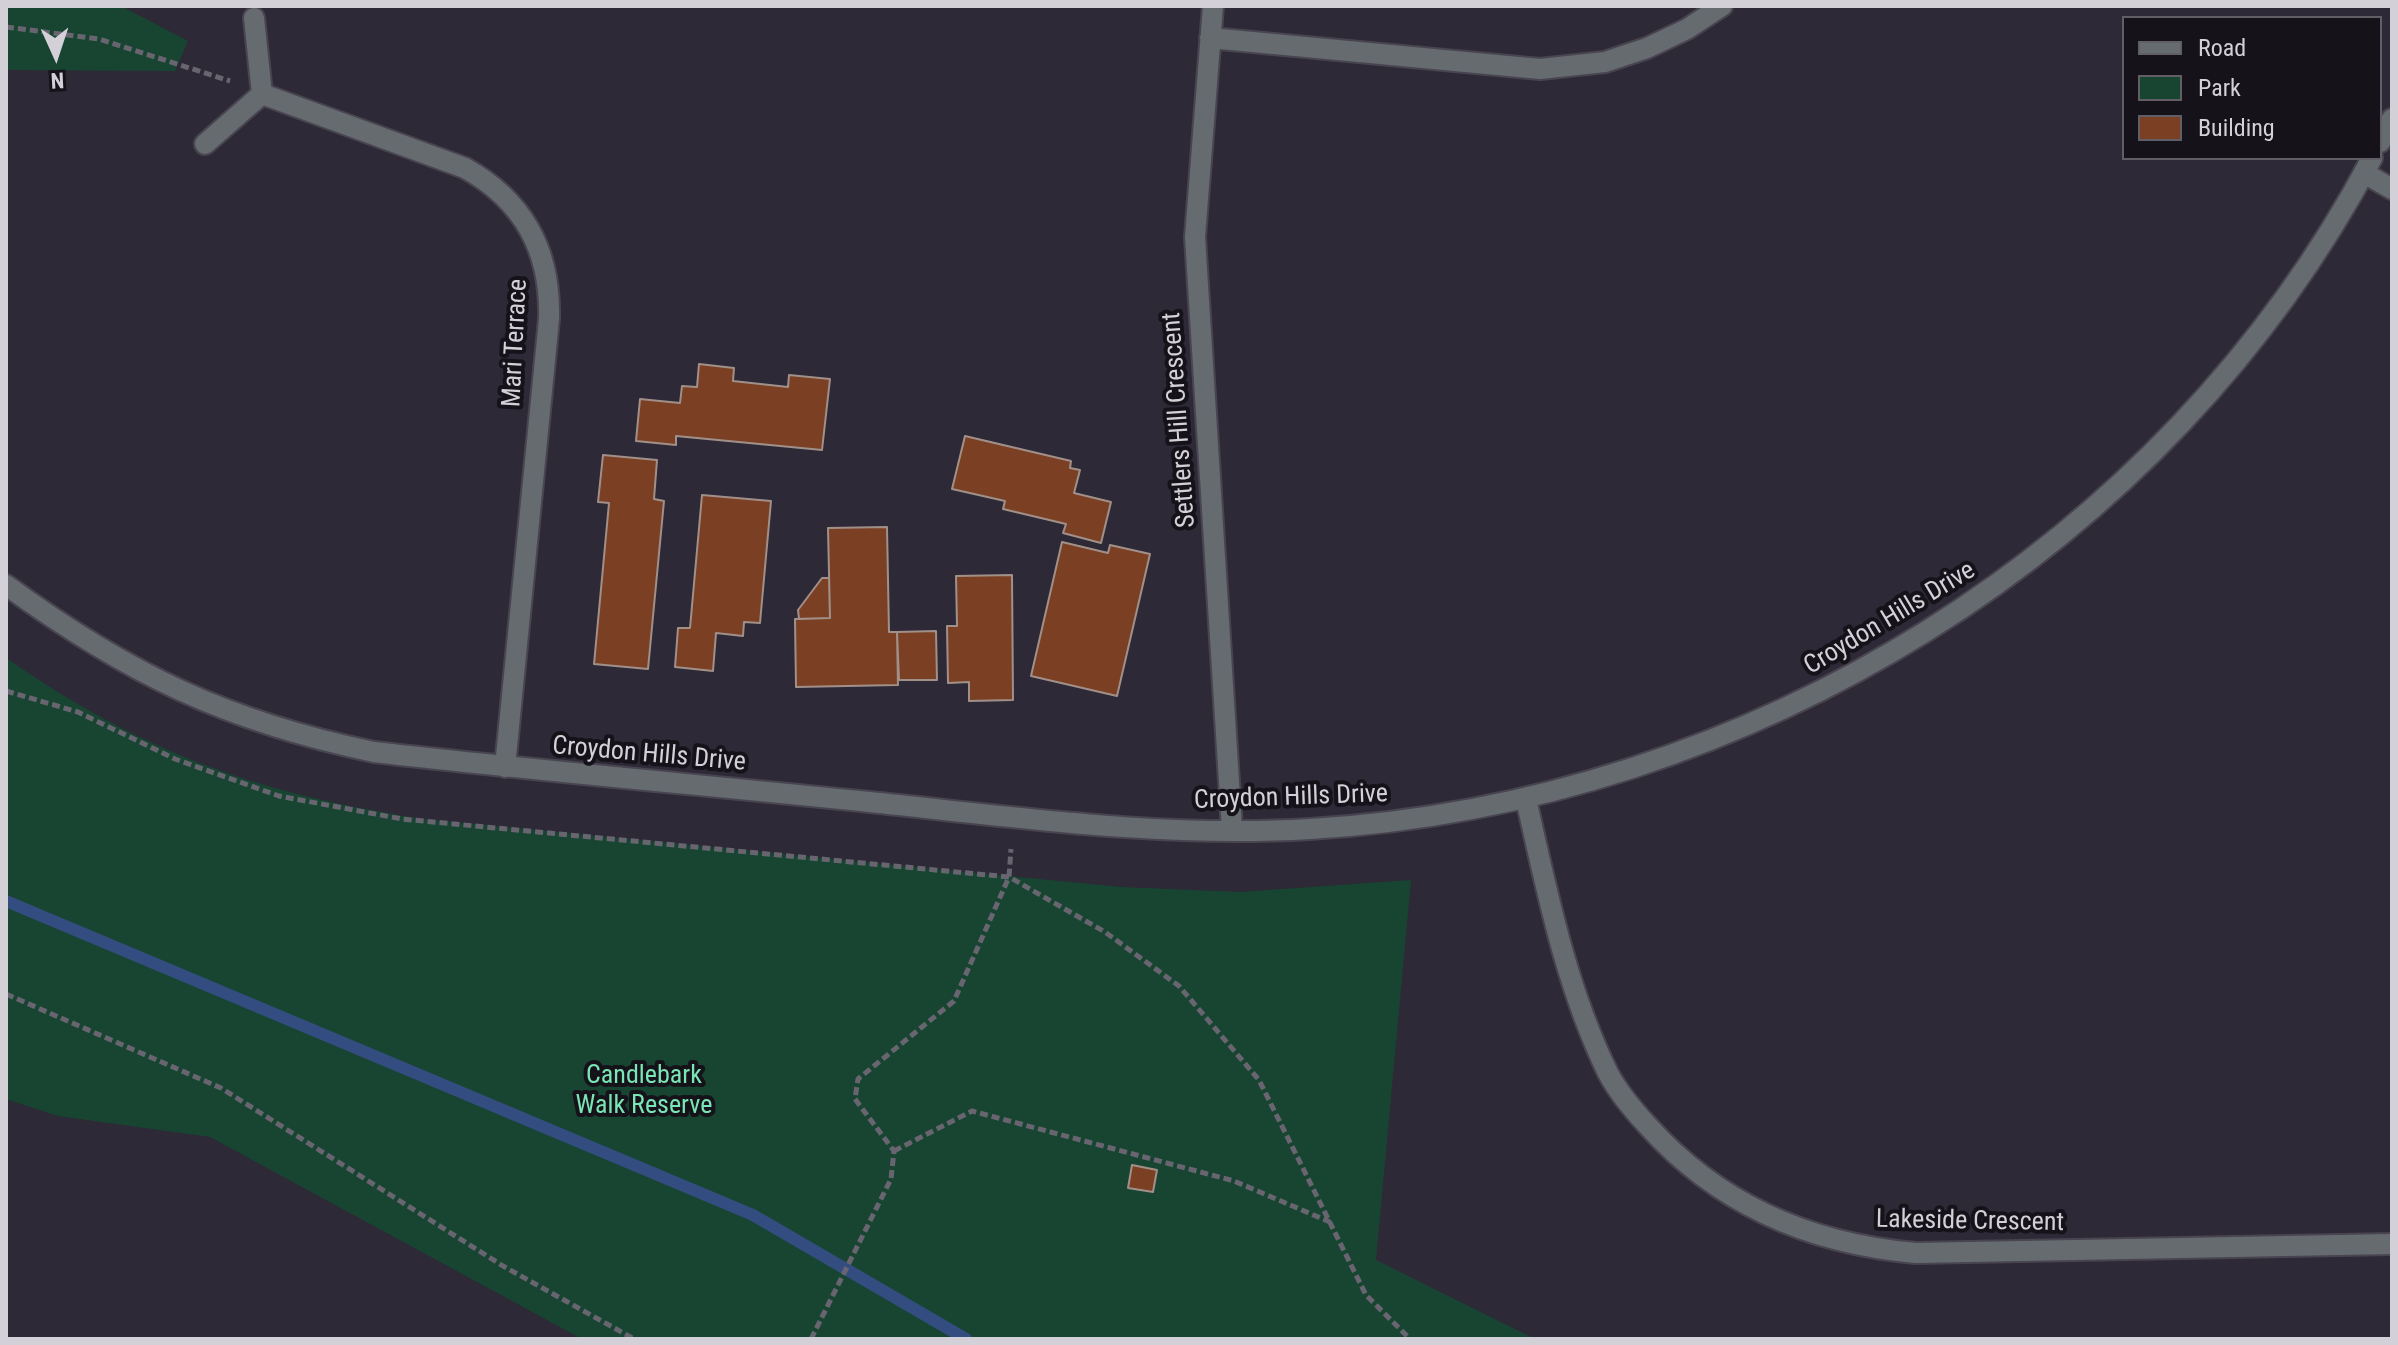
<!DOCTYPE html>
<style>
body{margin:0}
#map{position:relative;width:2398px;height:1345px;overflow:hidden;background:#2e2936;font-family:"Roboto Condensed",sans-serif}
canvas{display:block}
.frame{position:absolute;inset:0;border:8px solid #d3d0d8;pointer-events:none}
.legend{position:absolute;left:2122px;top:16px;width:260px;height:144px;box-sizing:border-box;background:#151319;border:2px solid #615f65;margin:0;padding:10px 14px;list-style:none;font-size:24px;color:#d3d0d8}
.legend li{display:flex;align-items:center;gap:16px;height:40px}
.legend b{width:40px;border:2px solid #615f65}
.north{position:absolute;left:16px;top:16px;width:80px;height:80px;-webkit-text-stroke:6px #151319;paint-order:stroke;rotate:177deg;font-size:22px;font-weight:700;line-height:32px;text-align:center;color:#d3d0d8}
.north::after{content:'';display:block;margin:auto;width:28px;height:36px;background:#d3d0d8;clip-path:polygon(50% 0,100% 100%,50% 72%,0 100%)}
</style>
<div id="map">
<canvas width="2398" height="1345"></canvas>
<div class="frame"></div>
<ul class="legend">
<li><b style="height:10px;background:#656b6f"></b>Road</li>
<li><b style="height:22px;background:#174532"></b>Park</li>
<li><b style="height:22px;background:#7b4023"></b>Building</li>
</ul>
<div class="north">N</div>
</div>
<script>
const g = document.querySelector('canvas').getContext('2d');
g.lineJoin = 'round';
function fill(path, color) {
  g.fillStyle = color;
  g.fill(path, 'evenodd');
}
function stroke(path, color, width, dash) {
  g.strokeStyle = color;
  g.lineWidth = width;
  g.lineCap = dash ? 'butt' : 'round';
  g.setLineDash(dash || []);
  g.stroke(path);
}
function label(font, color, halo, rows, align = 'center') {
  g.font = font + ' "Roboto Condensed",sans-serif';
  g.lineWidth = 8;
  g.setLineDash([]);
  g.textBaseline = 'middle';
  g.strokeStyle = halo;
  g.fillStyle = color;
  for (const [text, x, y, turn = 0] of rows) {
    g.save();
    g.translate(x, y);
    g.rotate((+turn || 0) * Math.PI / 180);
    g.textAlign = isNaN(turn) ? turn : align;
    if (halo) g.strokeText(text, 0, 0);
    g.fillText(text, 0, 0);
    g.restore();
  }
}
const green = new Path2D(`
 M6,6H121L188,41L175,71L6,70Z
 M6,658C145,754 257,793 423,819L1121,887L1240,892L1411,880L1376,1260L1535,1339H582L210,1137L58,1116L6,1099Z`);
const stream = new Path2D(`
 M6,901L753,1215L966,1339`);
const building = new Path2D(`
 M699,364L734,368L733,381L788,387L789,375L830,379L822,450L676,436V445L636,441L640,399L680,403L682,386L697,387Z
 M965,436L1071,461L1070,468L1080,470L1074,493L1111,502L1101,543L1063,533L1066,524L1003,509L1005,501L952,489Z
 M603,455L657,460L654,499L664,501L648,669L594,664L609,503L598,502Z
 M702,495L771,501L760,623L744,622L743,636L716,633L713,671L675,667L678,628H690Z
 M887,527L889,632H897L898,685L796,687L795,619L830,618L828,528Z
 M1062,542L1108,553L1110,545L1150,554L1117,696L1031,676Z
 M1012,575L1013,700L969,701V682L948,683L947,626H957L956,576Z
 M822,578H829L830,618L799,619L798,610Z
 M936,631L937,680H899L897,632Z
 M1132,1165L1157,1170L1153,1192L1128,1188Z`);
const path = new Path2D(`
 M6,27L99,39L230,81
 M6,691L78,712L175,759L279,796L402,819L1009,877L1105,932L1179,986L1259,1080L1366,1295L1410,1339
 M6,994L221,1088L503,1266L634,1339
 M894,1151L972,1111L1234,1181L1330,1222
 M811,1339L891,1179L894,1151L855,1099L858,1079L954,1001L1009,877L1011,849`);
const minor = new Path2D(`
 M1213,6L1195,237L1232,830
 M1210,38L1540,69L1605,62L1647,48L1687,29L1722,6
 M262,94L465,168C524,201 551,251 549,319L505,767
 M2380,142L2392,119
 M205,144L262,94L254,18
 M2364,173L2392,189
 M6,585C128,674 226,721 374,752C539,771 704,785 870,802C1015,817 1163,838 1310,829C1748,803 2165,549 2372,158
 M1526,799C1547,892 1566,987 1608,1073C1618,1092 1634,1111 1648,1126C1719,1205 1812,1244 1916,1253L2392,1244`);
const streetNames = [
 ["Mari Terrace",516,343,-87],
 ["Settlers Hill Crescent",1180,420,-94],
 ["Croydon Hills Drive",1890,619,-31],
 ["Croydon Hills Drive",649,755,5],
 ["Croydon Hills Drive",1291,798,-2],
 ["Lakeside Crescent",1970,1222,1]
];
const parkNames = [
 ["Candlebark",644,1076],
 ["Walk Reserve",644,1106]
];
fill(green, '#174532');
stroke(stream, '#344d81', 12);
fill(building, '#7b4023');
stroke(building, '#a19089', 2);
stroke(minor, '#484450', 24);
stroke(path, '#696570', 5, [8, 4]);
stroke(minor, '#656b6f', 20);
label('26px', '#d3d0d8', '#151319', streetNames);
label('26px', '#7ae5b5', '#151319', parkNames);
</script>
